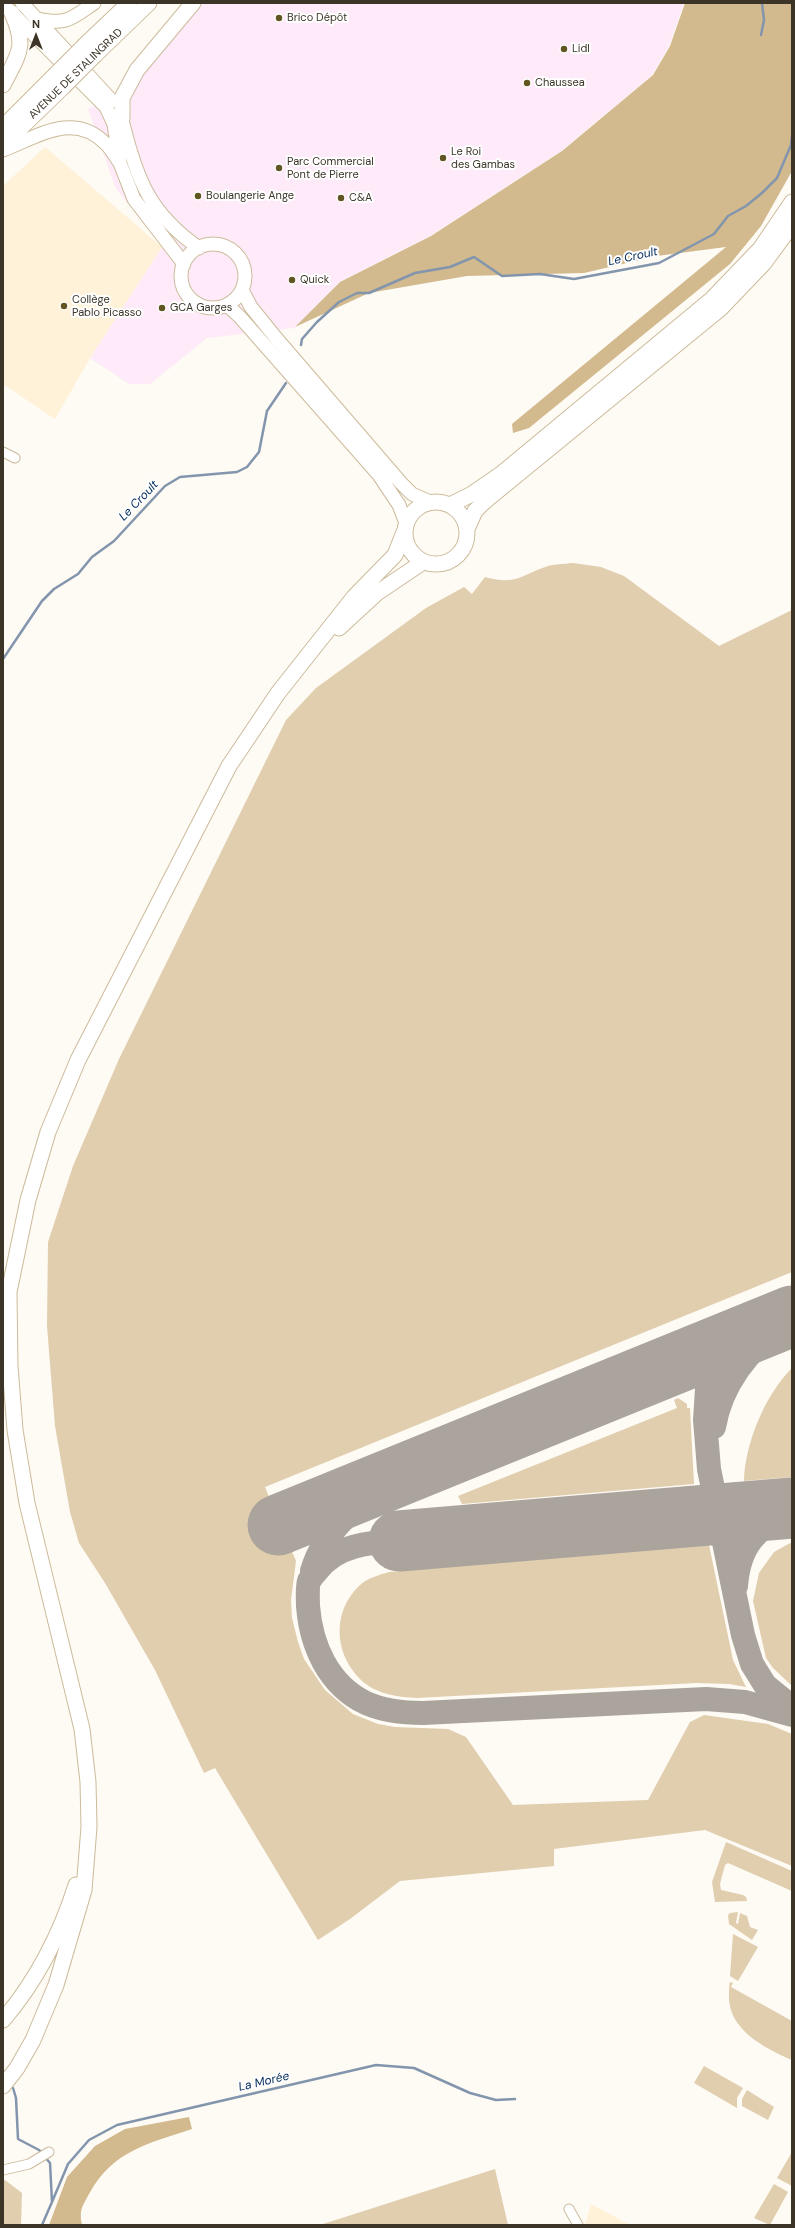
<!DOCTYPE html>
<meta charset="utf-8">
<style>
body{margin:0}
#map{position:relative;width:795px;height:2228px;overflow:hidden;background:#fefaf4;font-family:"DM Sans",sans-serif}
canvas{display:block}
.frame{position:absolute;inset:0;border:4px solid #3b3427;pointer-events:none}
.north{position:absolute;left:16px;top:16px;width:40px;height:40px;-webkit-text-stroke:3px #fff;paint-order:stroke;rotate:0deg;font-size:11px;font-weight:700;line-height:16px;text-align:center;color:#3b3427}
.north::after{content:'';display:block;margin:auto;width:14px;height:18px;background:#3b3427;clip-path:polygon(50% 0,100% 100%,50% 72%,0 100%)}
</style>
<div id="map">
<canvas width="795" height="2228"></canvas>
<div class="frame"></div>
<div class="north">N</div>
</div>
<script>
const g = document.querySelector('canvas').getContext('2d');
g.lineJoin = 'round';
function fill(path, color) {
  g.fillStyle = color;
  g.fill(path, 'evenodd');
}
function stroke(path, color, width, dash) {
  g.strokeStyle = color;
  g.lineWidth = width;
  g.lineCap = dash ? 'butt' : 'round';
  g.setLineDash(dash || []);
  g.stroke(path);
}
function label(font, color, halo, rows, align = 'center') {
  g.font = font + ' "DM Sans",sans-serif';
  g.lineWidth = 4;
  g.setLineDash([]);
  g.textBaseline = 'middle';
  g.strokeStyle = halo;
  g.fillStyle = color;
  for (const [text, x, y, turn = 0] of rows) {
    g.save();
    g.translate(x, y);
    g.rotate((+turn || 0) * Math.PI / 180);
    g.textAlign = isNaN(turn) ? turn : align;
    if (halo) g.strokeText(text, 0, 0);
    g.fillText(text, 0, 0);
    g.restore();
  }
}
const commercial = new Path2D(`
 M199,3H684L669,46L652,75L561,151L430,236L339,282L294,328L207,338L150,384H129L90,358L162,247L115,187L88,109L135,86Z`);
const built = new Path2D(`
 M45,147L162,247L90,358L55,419L3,384V186Z
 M591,2204L630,2225H585Z`);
const green = new Path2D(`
 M573,563L601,567L624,576L719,646L792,610V1272L265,1487L296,1561L291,1600L292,1618L298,1642L304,1659L325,1690L353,1714L378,1724L395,1727L448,1729L466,1737L513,1805L648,1800L690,1722L704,1715L768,1724L792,1734V1866L705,1830L554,1849V1866L400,1881L350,1919L318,1940L215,1768L204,1773L155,1670L105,1583L79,1543L70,1512L55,1426L47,1326L48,1242L73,1166L119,1059L286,720L316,688L426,608L464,587L472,594L485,577C514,585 519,577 545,567C553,564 564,564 573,563Z
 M792,1368V1477L744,1481C745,1443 765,1395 792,1368Z
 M678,1398L687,1404V1408H690L694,1484L462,1504L458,1496L677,1408L674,1400Z
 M792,1542V1686L773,1668L766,1658L753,1601L759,1573L774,1552Z
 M709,1545L733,1660L746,1687L729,1684L696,1683L417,1698C397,1697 375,1694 360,1679C334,1653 332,1612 359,1586C367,1578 379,1575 389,1572Z
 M726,1842L792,1871V1891L728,1863L725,1865L720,1884L721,1890L743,1895L746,1897L747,1901L715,1902L712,1882Z
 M738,1912L736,1923L738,1924L740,1913L747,1916L750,1927L758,1930L752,1940L729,1924L728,1915L730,1913Z
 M733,1934L758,1947L738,1981L730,1976Z
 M730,1982L733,1983L731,1987L792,2021V2060C764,2048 727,2029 729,1994C729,1990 729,1985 730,1982Z
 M704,2066L743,2088L737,2098V2108L694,2083Z
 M747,2090L774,2107L768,2120L742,2106V2099Z
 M792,2152V2186L777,2178Z
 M495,2169L508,2225H320Z
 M3,2180H5L22,2193L21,2225H3Z
 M774,2184L788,2192L770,2225L754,2218Z`);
const forest = new Path2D(`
 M685,3H792V171L761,226L730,264L529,428L513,433L512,424L726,247L657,256L584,273L467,276L369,293L295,327L340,282L431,236L562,151L653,75L670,46Z
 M189,2117L192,2129C148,2144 113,2150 89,2194C82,2207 79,2210 82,2225H49L67,2177L95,2146L125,2129Z`);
const stream = new Path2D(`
 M761,35L764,20L762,3
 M301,345L302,339L317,322L339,302L357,293H369L415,273L450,267L474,257L502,276L540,274L574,279L659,263L714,234L728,216L746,206L762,193L777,178L791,145L792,136
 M3,659L42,601L54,589L78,574L92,557L114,541L165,486L180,477L237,472L247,467L259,452L267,411L286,383
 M13,2088L16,2098L18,2139L39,2150L42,2153
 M52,2202L68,2164L89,2140L117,2125L376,2065L414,2068L470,2093L496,2100L515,2099
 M42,2225L52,2202L50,2163L45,2157`);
const taxiway = new Path2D(`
 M749,1333L731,1347L715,1365L707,1389L705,1420L709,1469L743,1635L752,1664L765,1685L792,1707
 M714,1427C722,1380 754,1344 792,1318
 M399,1541C370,1542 336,1545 317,1571C314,1574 311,1578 309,1581C307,1588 308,1599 308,1606C311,1645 328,1685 366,1703C384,1711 403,1713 423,1713L706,1699L745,1702L792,1715
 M312,1571C325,1527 362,1501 398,1476
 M736,1586C739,1546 756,1527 792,1512`);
const runway = new Path2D(`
 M278,1525L792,1316
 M399,1541L792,1508`);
const minor = new Path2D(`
 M3,452L15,458
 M3,2170L29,2164L49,2152
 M569,2209L578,2225`);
const secondary = new Path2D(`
 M22,3L112,101
 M3,4L106,107L114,124L120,163L134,199L184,264
 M38,19C67,25 71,19 94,3
 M123,124C137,180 150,214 199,248
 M3,150C37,137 73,111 105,143C111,148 115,156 120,163
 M181 276a32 32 0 1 1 64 0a32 32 0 1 1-64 0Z
 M242,290L251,307L276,338L401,483L412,494L430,502
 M227,305L240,317L379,475L399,505L406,523`);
const primary = new Path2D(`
 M85,45L129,3
 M95,55L149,3
 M3,85C19,53 27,47 12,13
 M122,119V98L137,70L193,3
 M3,127L54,76
 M3,145L63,87
 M405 533a31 31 0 1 1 62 0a31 31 0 1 1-62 0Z
 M467,529L475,511L484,502
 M339,628L377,593L423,562
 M3,2020C36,1982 61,1933 76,1885
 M3,2086L17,2068L33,2040L56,1985L84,1890L89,1827L88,1782L82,1729L27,1503L15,1430L10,1366L9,1292L28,1200L48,1132L78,1060L229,766L278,693L354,597L395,555L404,532`);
const trunk = new Path2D(`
 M484,502L720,309L764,263L792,225
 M450,505L472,494L501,474L712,299L760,249L792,202`);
const primaryBridge = new Path2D(`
 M54,76L85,45
 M63,87L95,55`);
const markers = [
 [279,18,4,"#615522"],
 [564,49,4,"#615522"],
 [527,83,4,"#615522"],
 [443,158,4,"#615522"],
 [279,168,4,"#615522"],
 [198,196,4,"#615522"],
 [341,198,4,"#615522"],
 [292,280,4,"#615522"],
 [64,306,4,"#615522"],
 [162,308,4,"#615522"]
];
const poiNames = [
 ["Brico Dépôt",287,18],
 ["Lidl",572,49],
 ["Chaussea",535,83],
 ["Le Roi",451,152],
 ["des Gambas",451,165],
 ["Parc Commercial",287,162],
 ["Pont de Pierre",287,175],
 ["Boulangerie Ange",206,196],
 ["C&A",349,198],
 ["Quick",300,280],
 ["Collège",72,300],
 ["Pablo Picasso",72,313],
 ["GCA Garges",170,308]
];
const streetNames = [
 ["AVENUE DE STALINGRAD",76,74,-44]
];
const waterNames = [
 ["Le Croult",633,257,-12],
 ["Le Croult",139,501,-46],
 ["La Morée",264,2082,-13]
];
fill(commercial, '#feeaf9');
fill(built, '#fff2d9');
fill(green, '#e0ceae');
fill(forest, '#d2ba8e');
stroke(stream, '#8295ad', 2.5);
stroke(taxiway, '#aaa49c', 24);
stroke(runway, '#aaa49c', 61);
stroke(minor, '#ccbb9b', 11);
stroke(secondary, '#ccbb9b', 15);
stroke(primary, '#ccbb9b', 17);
stroke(trunk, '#ccbb9b', 17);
stroke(minor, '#fff', 9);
stroke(secondary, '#fff', 13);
stroke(primary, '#fff', 15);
stroke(trunk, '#fff', 15);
stroke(primaryBridge, '#ccbb9b', 17, []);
stroke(primaryBridge, '#fff', 15);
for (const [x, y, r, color] of markers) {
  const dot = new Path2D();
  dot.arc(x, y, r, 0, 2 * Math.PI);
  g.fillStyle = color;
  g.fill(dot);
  stroke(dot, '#fff', 1.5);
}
label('11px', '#3b3427', '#fff', poiNames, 'left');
label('11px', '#3b3427', '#fff', streetNames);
label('italic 12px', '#002a59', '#fff', waterNames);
</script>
